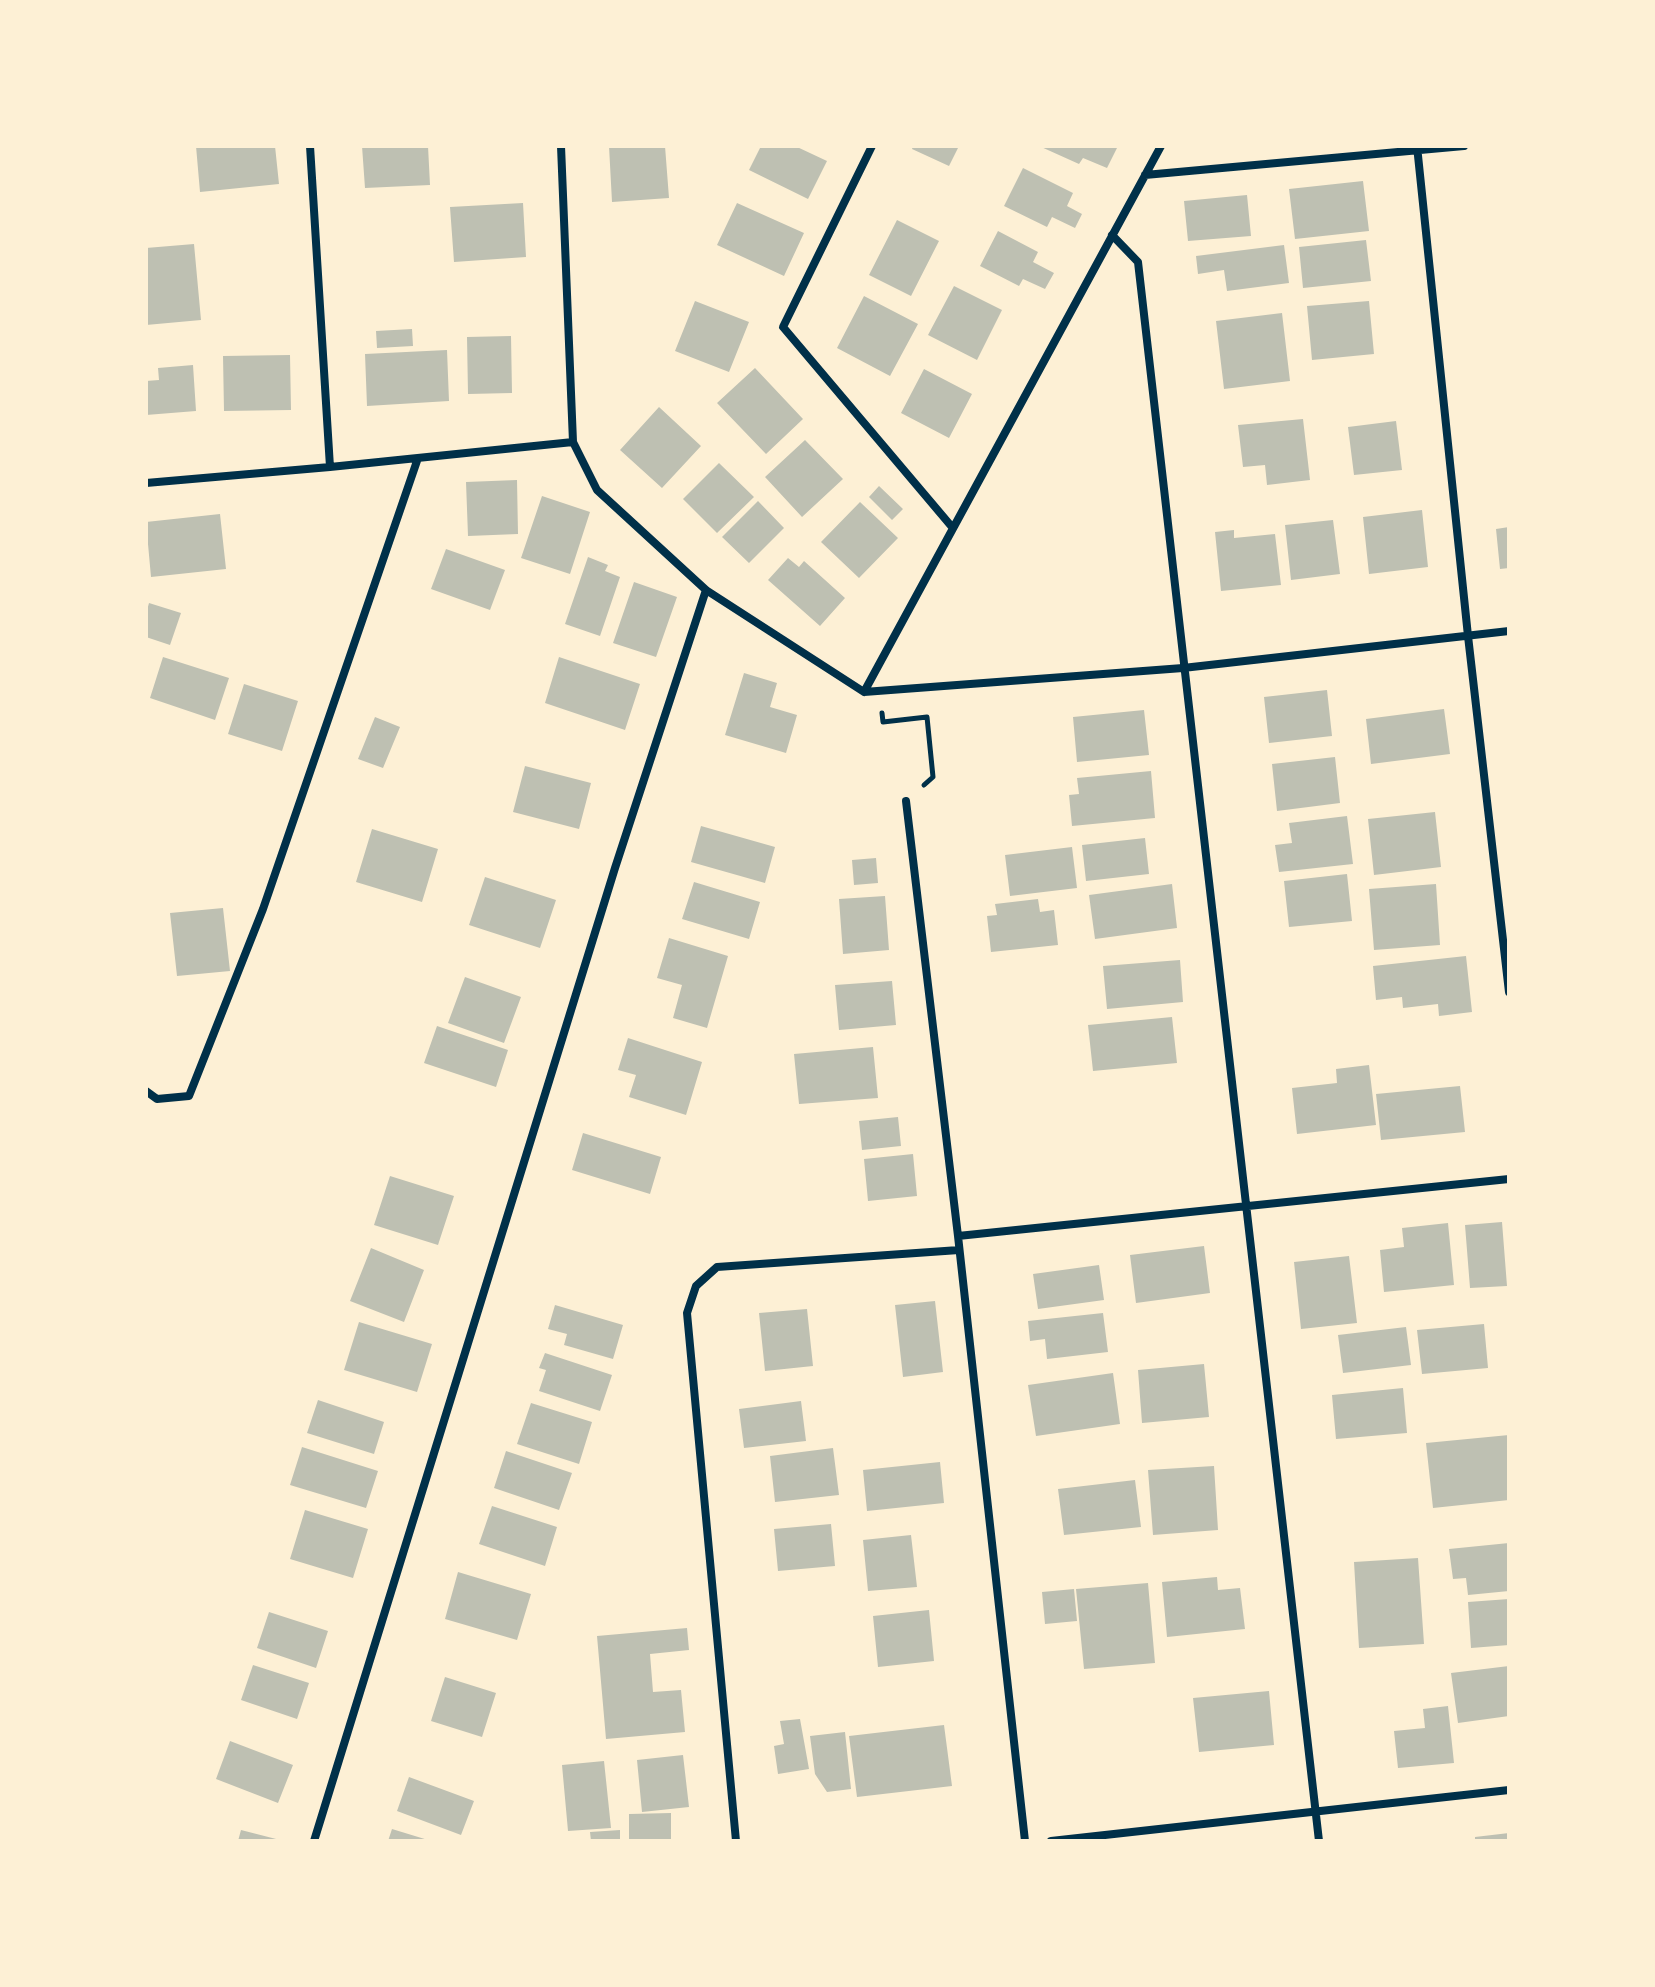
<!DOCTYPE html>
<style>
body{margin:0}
#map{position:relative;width:1655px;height:1987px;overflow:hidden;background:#fdf0d5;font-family:Barlow,sans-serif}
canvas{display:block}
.frame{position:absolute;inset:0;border:148px solid #fdf0d5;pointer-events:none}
</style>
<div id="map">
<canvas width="1655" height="1987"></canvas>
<div class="frame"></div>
</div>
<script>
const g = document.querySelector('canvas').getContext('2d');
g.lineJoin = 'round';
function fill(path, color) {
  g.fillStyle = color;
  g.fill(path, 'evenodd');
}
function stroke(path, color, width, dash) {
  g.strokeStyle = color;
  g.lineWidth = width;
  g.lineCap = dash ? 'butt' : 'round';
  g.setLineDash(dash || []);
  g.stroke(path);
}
const building = new Path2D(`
 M196,146H275L279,184L200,192Z
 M362,146H428L430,185L365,188Z
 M609,146H665L669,198L612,202Z
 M761,146H795L827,161L808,199L749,170Z
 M913,146H959L949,166L912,149Z
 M1039,146H1118L1107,168L1083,158L1079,164Z
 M1023,168L1073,193L1067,206L1082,214L1075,228L1052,217L1047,227L1004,206Z
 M1363,181L1369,231L1295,239L1289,189Z
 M1247,195L1251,236L1188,241L1184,201Z
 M523,203L526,257L454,262L450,207Z
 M737,203L804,233L784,276L717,245Z
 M897,220L939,241L911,296L869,275Z
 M998,231L1038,252L1033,262L1054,273L1045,289L1023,279L1019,286L980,266Z
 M1366,240L1371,281L1303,288L1299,247Z
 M194,244L201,320L146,325V248Z
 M1284,245L1289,283L1227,291L1224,270L1198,274L1196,256Z
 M954,286L1002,310L977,360L928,335Z
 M864,296L918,324L890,376L837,348Z
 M695,301L749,322L729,372L675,351Z
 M1369,301L1374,354L1312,360L1307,306Z
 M1282,313L1290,381L1224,389L1216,321Z
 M412,329L413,346L377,348L376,331Z
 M511,336L512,393L468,394L467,337Z
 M447,350L449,401L367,406L365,354Z
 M290,355L291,410L224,411L223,356Z
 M193,365L196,411L146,415V381L159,380L158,368Z
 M755,368L803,419L766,454L717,403Z
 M924,369L972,394L949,438L901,413Z
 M659,407L701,446L662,488L620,450Z
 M1303,419L1310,480L1267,485L1265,465L1243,467L1238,425Z
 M1396,421L1402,470L1354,475L1348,427Z
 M805,440L843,479L802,517L765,477Z
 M719,463L754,497L717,533L683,499Z
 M517,480L518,534L468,536L466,482Z
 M879,486L903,509L892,520L869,497Z
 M542,496L590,512L570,574L521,558Z
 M758,501L784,528L749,563L722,537Z
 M860,502L898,538L859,578L821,542Z
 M1422,510L1428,567L1369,574L1363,517Z
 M220,514L226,569L151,577L146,522Z
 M1333,520L1340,574L1291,580L1285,525Z
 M1509,527V568L1500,569L1496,529Z
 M1234,530V538L1275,534L1281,585L1221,591L1215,532Z
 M446,549L505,570L490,610L431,589Z
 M588,557L608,565L605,571L620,577L600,636L565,624Z
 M788,558L799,567L804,561L845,598L820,626L768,580Z
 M634,582L677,597L656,657L613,643Z
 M149,603L181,613L170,645L146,637V614Z
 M163,657L229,678L215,720L150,698Z
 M559,657L640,684L625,730L545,703Z
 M744,673L777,683L770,707L797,715L786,753L725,735Z
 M244,684L298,701L282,751L228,734Z
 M1327,690L1332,736L1269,743L1264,697Z
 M1444,709L1450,754L1371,764L1366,719Z
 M1144,710L1149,755L1077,762L1073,717Z
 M375,717L400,727L383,768L358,759Z
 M1335,757L1340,803L1277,811L1272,764Z
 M525,766L591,783L579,829L513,812Z
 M1151,771L1155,818L1072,826L1069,795L1079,794L1077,778Z
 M1435,812L1441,867L1374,875L1368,819Z
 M1347,816L1353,864L1279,872L1275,845L1292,843L1289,823Z
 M701,826L775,847L765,883L691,862Z
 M372,829L438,849L422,902L356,882Z
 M1145,838L1149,874L1086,881L1082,845Z
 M1072,847L1077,888L1010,896L1005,855Z
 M876,858L878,883L854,885L852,860Z
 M1347,874L1352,921L1289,927L1284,881Z
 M485,877L556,900L540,948L469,925Z
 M694,882L760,902L749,939L682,919Z
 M1172,884L1177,928L1095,939L1089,895Z
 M1436,884L1440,945L1374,950L1369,889Z
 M885,896L889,950L843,954L839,899Z
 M1038,899L1040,912L1054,910L1058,945L991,952L987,916L997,915L995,904Z
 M223,908L230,971L177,976L170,913Z
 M669,938L728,956L707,1028L673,1018L682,985L657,978Z
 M1466,956L1472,1012L1439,1016L1438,1004L1403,1008L1402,997L1376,1000L1373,966Z
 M1180,960L1183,1002L1107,1009L1103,966Z
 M465,977L521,997L504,1043L448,1023Z
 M892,981L896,1025L839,1030L835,985Z
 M1172,1017L1177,1063L1093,1071L1088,1025Z
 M437,1026L508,1050L496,1087L424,1063Z
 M628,1038L702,1062L686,1115L629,1097L636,1075L618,1070Z
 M873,1047L878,1098L799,1104L794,1054Z
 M1369,1065L1376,1125L1297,1134L1292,1088L1337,1083L1336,1069Z
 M1460,1086L1465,1132L1381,1140L1376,1094Z
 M898,1117L901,1146L862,1150L859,1121Z
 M583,1133L661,1157L650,1194L572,1170Z
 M913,1154L917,1196L868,1201L864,1159Z
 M390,1176L454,1196L438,1245L374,1225Z
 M1502,1222L1507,1286L1470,1288L1465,1225Z
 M1448,1223L1454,1285L1384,1292L1380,1250L1404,1247L1402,1228Z
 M1204,1246L1210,1293L1136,1303L1130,1255Z
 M371,1248L424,1270L404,1322L350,1301Z
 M1349,1256L1357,1323L1301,1329L1294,1262Z
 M1099,1265L1104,1300L1038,1309L1033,1274Z
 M935,1301L943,1372L903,1377L895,1305Z
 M555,1305L623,1325L613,1359L564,1345L567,1334L548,1329Z
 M807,1309L813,1366L765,1371L759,1313Z
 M1103,1313L1108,1352L1047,1359L1045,1339L1030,1341L1028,1321Z
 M359,1322L432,1344L417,1392L344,1370Z
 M1484,1324L1488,1368L1422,1374L1417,1330Z
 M1406,1327L1411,1365L1343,1373L1338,1335Z
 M545,1353L612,1375L600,1411L539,1391L546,1370L539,1368Z
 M1204,1364L1209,1417L1142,1423L1138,1370Z
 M1113,1373L1120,1424L1036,1436L1028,1385Z
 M1403,1388L1407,1433L1336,1439L1332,1395Z
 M318,1400L384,1422L374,1454L307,1433Z
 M801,1401L806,1441L744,1448L739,1409Z
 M531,1403L592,1422L579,1464L517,1444Z
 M1509,1435V1500L1433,1508L1426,1443Z
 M302,1447L378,1471L366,1508L290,1485Z
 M833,1448L839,1495L775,1502L770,1456Z
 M506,1451L572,1473L559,1510L494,1488Z
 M940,1462L944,1503L867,1511L863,1470Z
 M1214,1466L1218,1530L1153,1535L1148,1470Z
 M1135,1480L1141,1527L1064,1535L1058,1489Z
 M492,1506L557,1527L545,1566L479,1544Z
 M305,1510L368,1529L353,1578L290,1559Z
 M831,1524L835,1566L778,1571L774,1529Z
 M911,1535L917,1587L868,1591L863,1540Z
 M1509,1543V1591L1468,1595L1466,1578L1453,1579L1449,1549Z
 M1418,1558L1424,1644L1359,1648L1354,1562Z
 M458,1572L531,1594L517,1640L445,1619Z
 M1217,1577L1218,1590L1240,1588L1245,1629L1167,1637L1162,1582Z
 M1148,1583L1155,1663L1084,1669L1076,1589Z
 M1074,1589L1077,1621L1045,1624L1042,1592Z
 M1509,1599V1645L1471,1648L1468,1602Z
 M929,1610L934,1661L878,1667L873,1616Z
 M269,1612L328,1631L316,1668L257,1648Z
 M687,1628L689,1650L650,1654L653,1692L681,1690L685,1732L606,1739L597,1636Z
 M253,1665L309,1683L297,1719L241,1700Z
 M1509,1666V1716L1458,1723L1451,1673Z
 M445,1677L496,1693L482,1737L431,1721Z
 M1269,1691L1274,1745L1199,1752L1193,1698Z
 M1448,1706L1454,1763L1398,1768L1394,1731L1425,1728L1423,1709Z
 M800,1719L809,1769L778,1774L774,1746L784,1744L780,1721Z
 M944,1725L952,1786L857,1797L849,1736Z
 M845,1732L851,1789L827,1792L815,1774L810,1736Z
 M230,1741L293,1765L278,1803L216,1779Z
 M683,1755L689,1807L642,1812L637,1760Z
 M604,1761L611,1828L568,1831L562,1765Z
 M409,1777L474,1801L461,1835L397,1811Z
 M671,1813V1841H629V1814Z
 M392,1829L428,1840L427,1841H388Z
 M241,1830L280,1840L279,1841H238Z
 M620,1830V1841H591L590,1832Z
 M1509,1833V1841H1475V1837Z`);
const path = new Path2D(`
 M882,713L883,722L927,717L933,777L924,785`);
const minor = new Path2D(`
 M310,146L330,467
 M561,146L573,442
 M872,146L783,327L952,527
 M1417,146L1468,636L1509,992
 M1145,175L1464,146
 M1112,235L1138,262L1319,1841
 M146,483L330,467L573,442L597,490L706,590L864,692L1183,668L1509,631
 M864,692L1161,146
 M906,801L958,1236L1025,1841
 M146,1091L157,1099L189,1096L263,909L418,458
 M958,1236L1509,1179
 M314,1841L615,868L706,590
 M736,1841L687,1313L696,1286L717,1267L959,1250
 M1051,1841L1509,1790`);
fill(building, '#bec0b2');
stroke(path, '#003049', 5);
stroke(minor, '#003049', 8);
</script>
